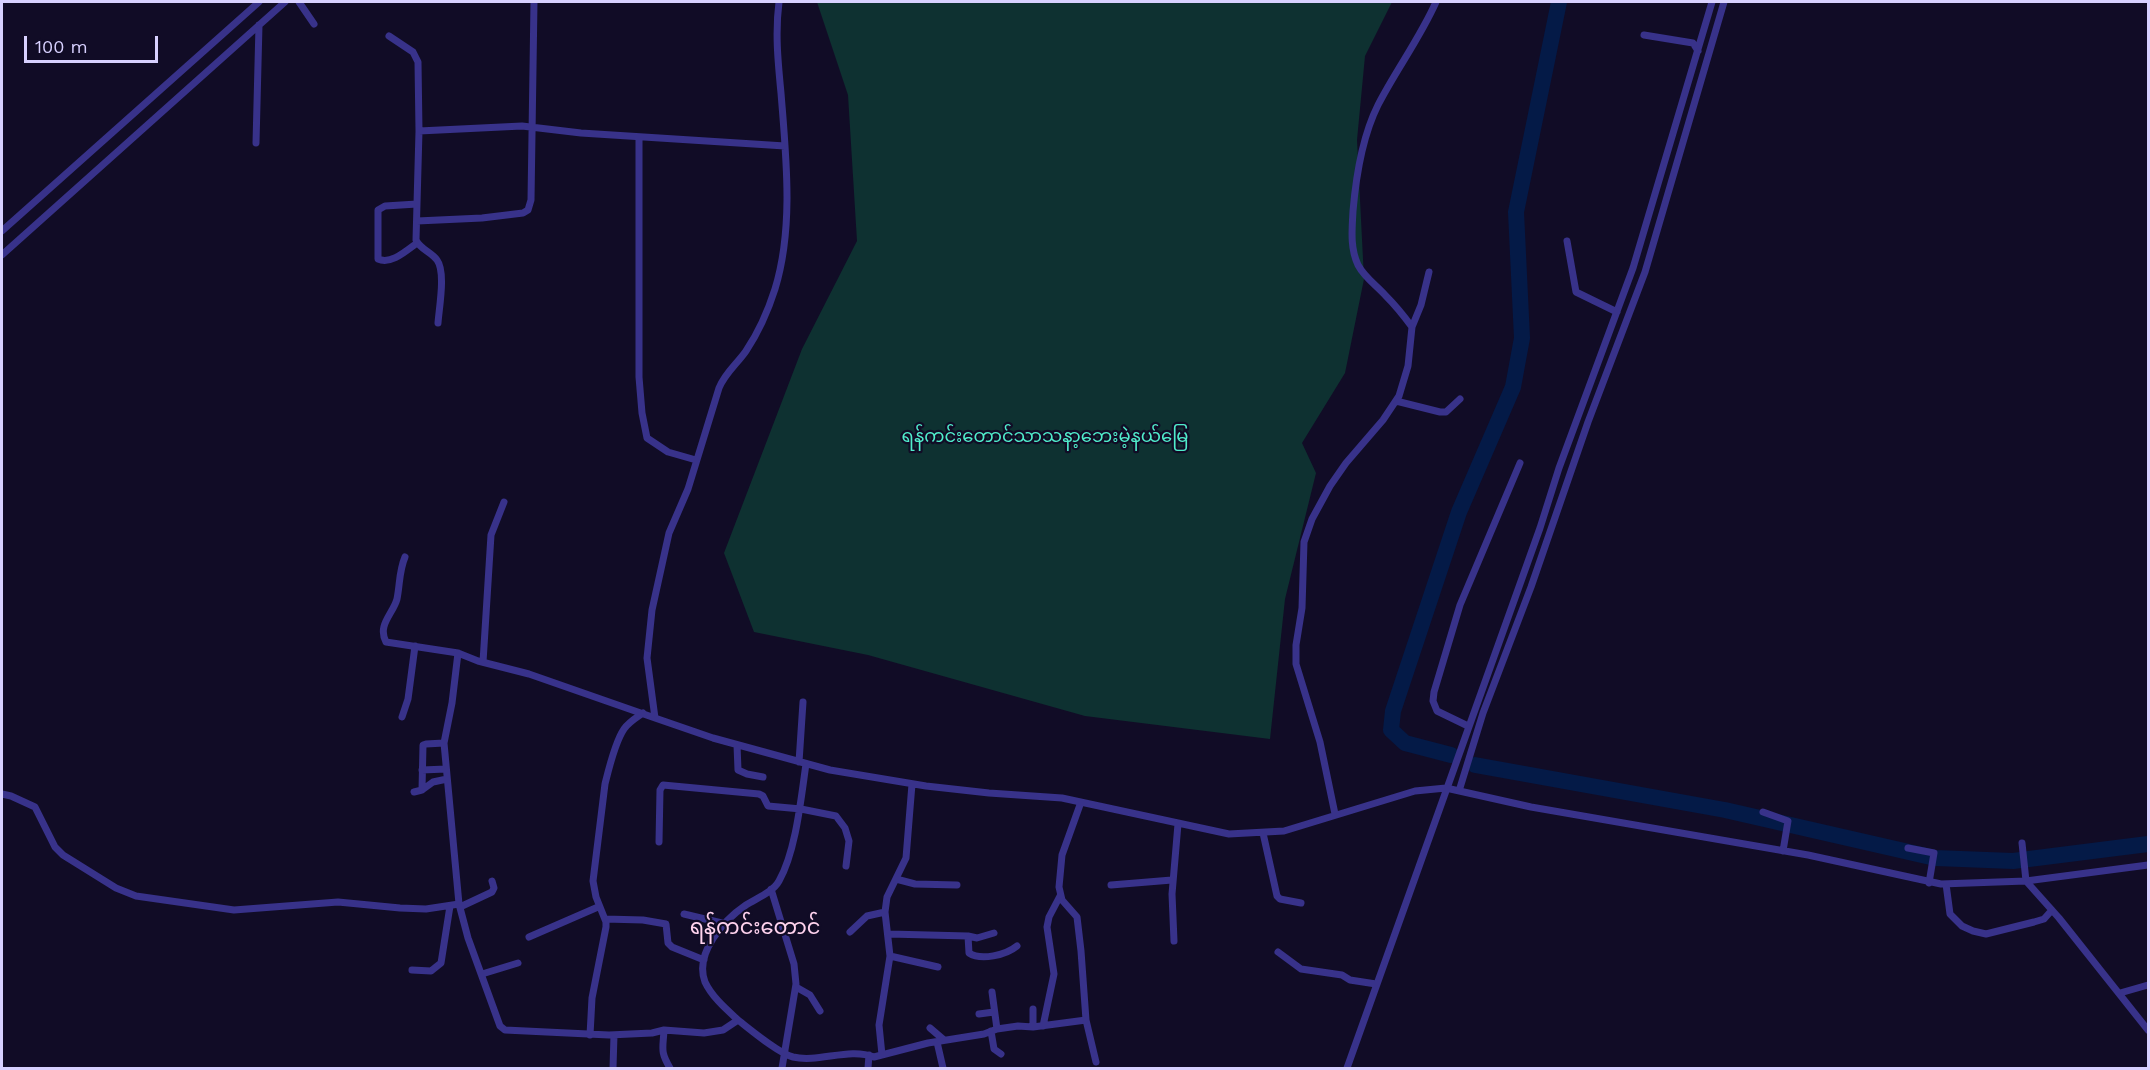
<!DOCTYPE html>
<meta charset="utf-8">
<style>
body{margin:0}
#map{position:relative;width:2150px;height:1070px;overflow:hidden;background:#110c26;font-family:"Work Sans",sans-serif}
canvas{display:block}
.frame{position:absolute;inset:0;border:3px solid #d8d1ff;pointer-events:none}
.scale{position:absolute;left:24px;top:36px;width:134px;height:27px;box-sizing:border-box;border:3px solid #d8d1ff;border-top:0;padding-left:8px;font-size:18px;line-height:21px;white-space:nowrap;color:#d8d1ff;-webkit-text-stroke:4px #110c26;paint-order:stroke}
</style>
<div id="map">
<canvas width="2150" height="1070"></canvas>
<div class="frame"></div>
<div class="scale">100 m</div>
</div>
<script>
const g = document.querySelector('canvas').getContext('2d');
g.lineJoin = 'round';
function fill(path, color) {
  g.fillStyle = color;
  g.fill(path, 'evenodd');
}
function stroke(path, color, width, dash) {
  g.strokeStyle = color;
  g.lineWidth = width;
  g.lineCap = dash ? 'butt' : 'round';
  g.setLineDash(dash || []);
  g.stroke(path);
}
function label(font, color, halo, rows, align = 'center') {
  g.font = font + ' "Work Sans","Noto Sans Myanmar",sans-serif';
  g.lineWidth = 4.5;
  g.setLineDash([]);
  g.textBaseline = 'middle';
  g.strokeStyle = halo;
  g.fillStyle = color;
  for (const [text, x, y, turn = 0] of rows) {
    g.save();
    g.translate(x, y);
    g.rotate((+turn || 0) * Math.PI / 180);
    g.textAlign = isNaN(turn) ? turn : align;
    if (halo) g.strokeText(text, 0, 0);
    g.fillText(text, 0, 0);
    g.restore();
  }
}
const green = new Path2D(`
 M817,2H1392L1365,56L1357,140L1364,279L1345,373L1302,443L1316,473L1285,599L1270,739L1085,716L868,655L754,632L724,553L802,349L857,241L848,95Z`);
const river = new Path2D(`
 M1451,755L1405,743L1391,730L1393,711L1459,512L1513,387L1522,338L1516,212L1559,2
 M1475,765L1725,810L1935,858L2013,861L2148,844`);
const minor = new Path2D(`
 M299,2L314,24
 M779,2C775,33 778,62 781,93C786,157 794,227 775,289C768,311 758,333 746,351C737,364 725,373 719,388L688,489L669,533L652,610L647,658L655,718L713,738L830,770L926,786L989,793L1062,798L1229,834L1284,831L1415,791L1446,788L1531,807L1808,855L1941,884L2026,881L2148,865
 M1644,35L1693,43L1698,51
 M389,36L413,52L418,62L419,131
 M639,137V377L642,413L647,438L668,452L696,460
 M256,143L259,25
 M417,204L385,206L378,210V259C391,265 406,251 417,243
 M417,221L482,218L523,213L528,210L531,200L534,2
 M2,231L259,2
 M1567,241L1576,292L1617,312
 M2,255L285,2
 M438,323C439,308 446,272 437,260C431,252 420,249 416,240L419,131L522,126L581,133L785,146
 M1412,327L1421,305L1429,272
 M1396,401L1440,412H1446L1460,399
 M405,557C399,571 400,584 397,599C393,614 377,625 386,642L458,653L478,661L529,674L655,718
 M483,662L491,535L504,502
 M402,717L408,699L415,646
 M1468,726L1437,711L1433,701L1434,692L1460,605L1520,463
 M737,745L738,770L747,774L763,777
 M799,762L803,702
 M422,770L446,769
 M422,790L423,745L426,744L444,743
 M1459,791L1483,713L1531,587L1588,422L1645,272L1724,2
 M414,792L422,790L433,782L447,779
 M2,794L11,796L35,807L55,847L63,855L116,888L136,896L234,910L338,902L400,908L426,909L459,904L444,743L452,703L458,653
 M1763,812L1788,821L1783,851
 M1335,814L1320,742L1296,664V645L1302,608L1304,542L1312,519L1330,486L1346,463L1383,420L1399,396L1408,366L1412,327C1404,316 1395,305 1385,295C1376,285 1365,278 1358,265C1350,248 1352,230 1353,211C1356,176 1362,137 1378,105C1396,70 1420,38 1436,2
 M1263,833L1277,896L1280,899L1301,903
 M659,842L660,790L663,785L759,794L763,796L768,806L801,809L836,816L845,828L849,841L846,866
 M2022,843L2026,881L2059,918L2148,1030
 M1908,848L1934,853L1929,883
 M896,879L915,884L957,885
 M1946,884L1950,914L1962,926L1973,931L1986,934L2034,922L2044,919L2052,910
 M1111,885L1172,880
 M771,889L794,964L796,984L782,1068
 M459,904L468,938L500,1026L505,1030L609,1035L652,1033L664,1030L704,1033L723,1030L738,1020C726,1009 712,997 705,982C694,953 724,920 746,905C757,898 773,892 779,881C796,851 801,798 806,764
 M460,907L492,892L494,888L492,881
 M684,914L726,924
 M605,919L643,920L666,924L668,943L672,947L704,960
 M850,932L867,916L885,912
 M889,934L968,936L977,938L994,933
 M968,936L969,953C981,961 1006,955 1017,946
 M529,937L598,907
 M1174,941L1172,894L1178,824
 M1278,952L1301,969L1342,975L1350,980L1376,984
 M890,956L938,967
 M412,970L431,971L441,963L450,906
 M482,974L518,963
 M796,987L810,995L820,1011
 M992,992L997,1029
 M2120,993L2148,985
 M979,1014L994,1012
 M738,1020C751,1030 778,1053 793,1057C819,1063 849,1047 874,1057L928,1043L984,1034L997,1029L1018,1026L1033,1027L1086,1020L1081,951L1077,917L1062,900L1059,887L1062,855L1081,802
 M1086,1020L1096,1062
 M1043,1026L1054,974L1047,927L1049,917L1060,896
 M1033,1027V1009
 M930,1028L944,1040
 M664,1030C663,1049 660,1051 670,1068
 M991,1031L994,1049L1001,1054
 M590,1035L592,998L606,927V922L596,897L593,881L605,784C609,768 615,742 624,729C629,722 636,718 643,713
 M937,1042L943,1068
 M882,1055L879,1025L890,956L885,912L887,897L906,858L912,784
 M613,1068L614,1035
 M868,1068L869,1055
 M1347,1068L1540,528L1559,468L1633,268L1712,2`);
const parkNames = [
 ["ရန်ကင်းတောင်သာသနာ့ဘေးမဲ့နယ်မြေ",1045,437]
];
const quarterNames = [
 ["ရန်ကင်းတောင်",755,928]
];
fill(green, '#0e3131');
stroke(river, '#041a47', 16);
stroke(minor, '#38328a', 7);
label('18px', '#50eccb', '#110c26', parkNames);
label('21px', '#ffd3ee', '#110c26', quarterNames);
</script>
